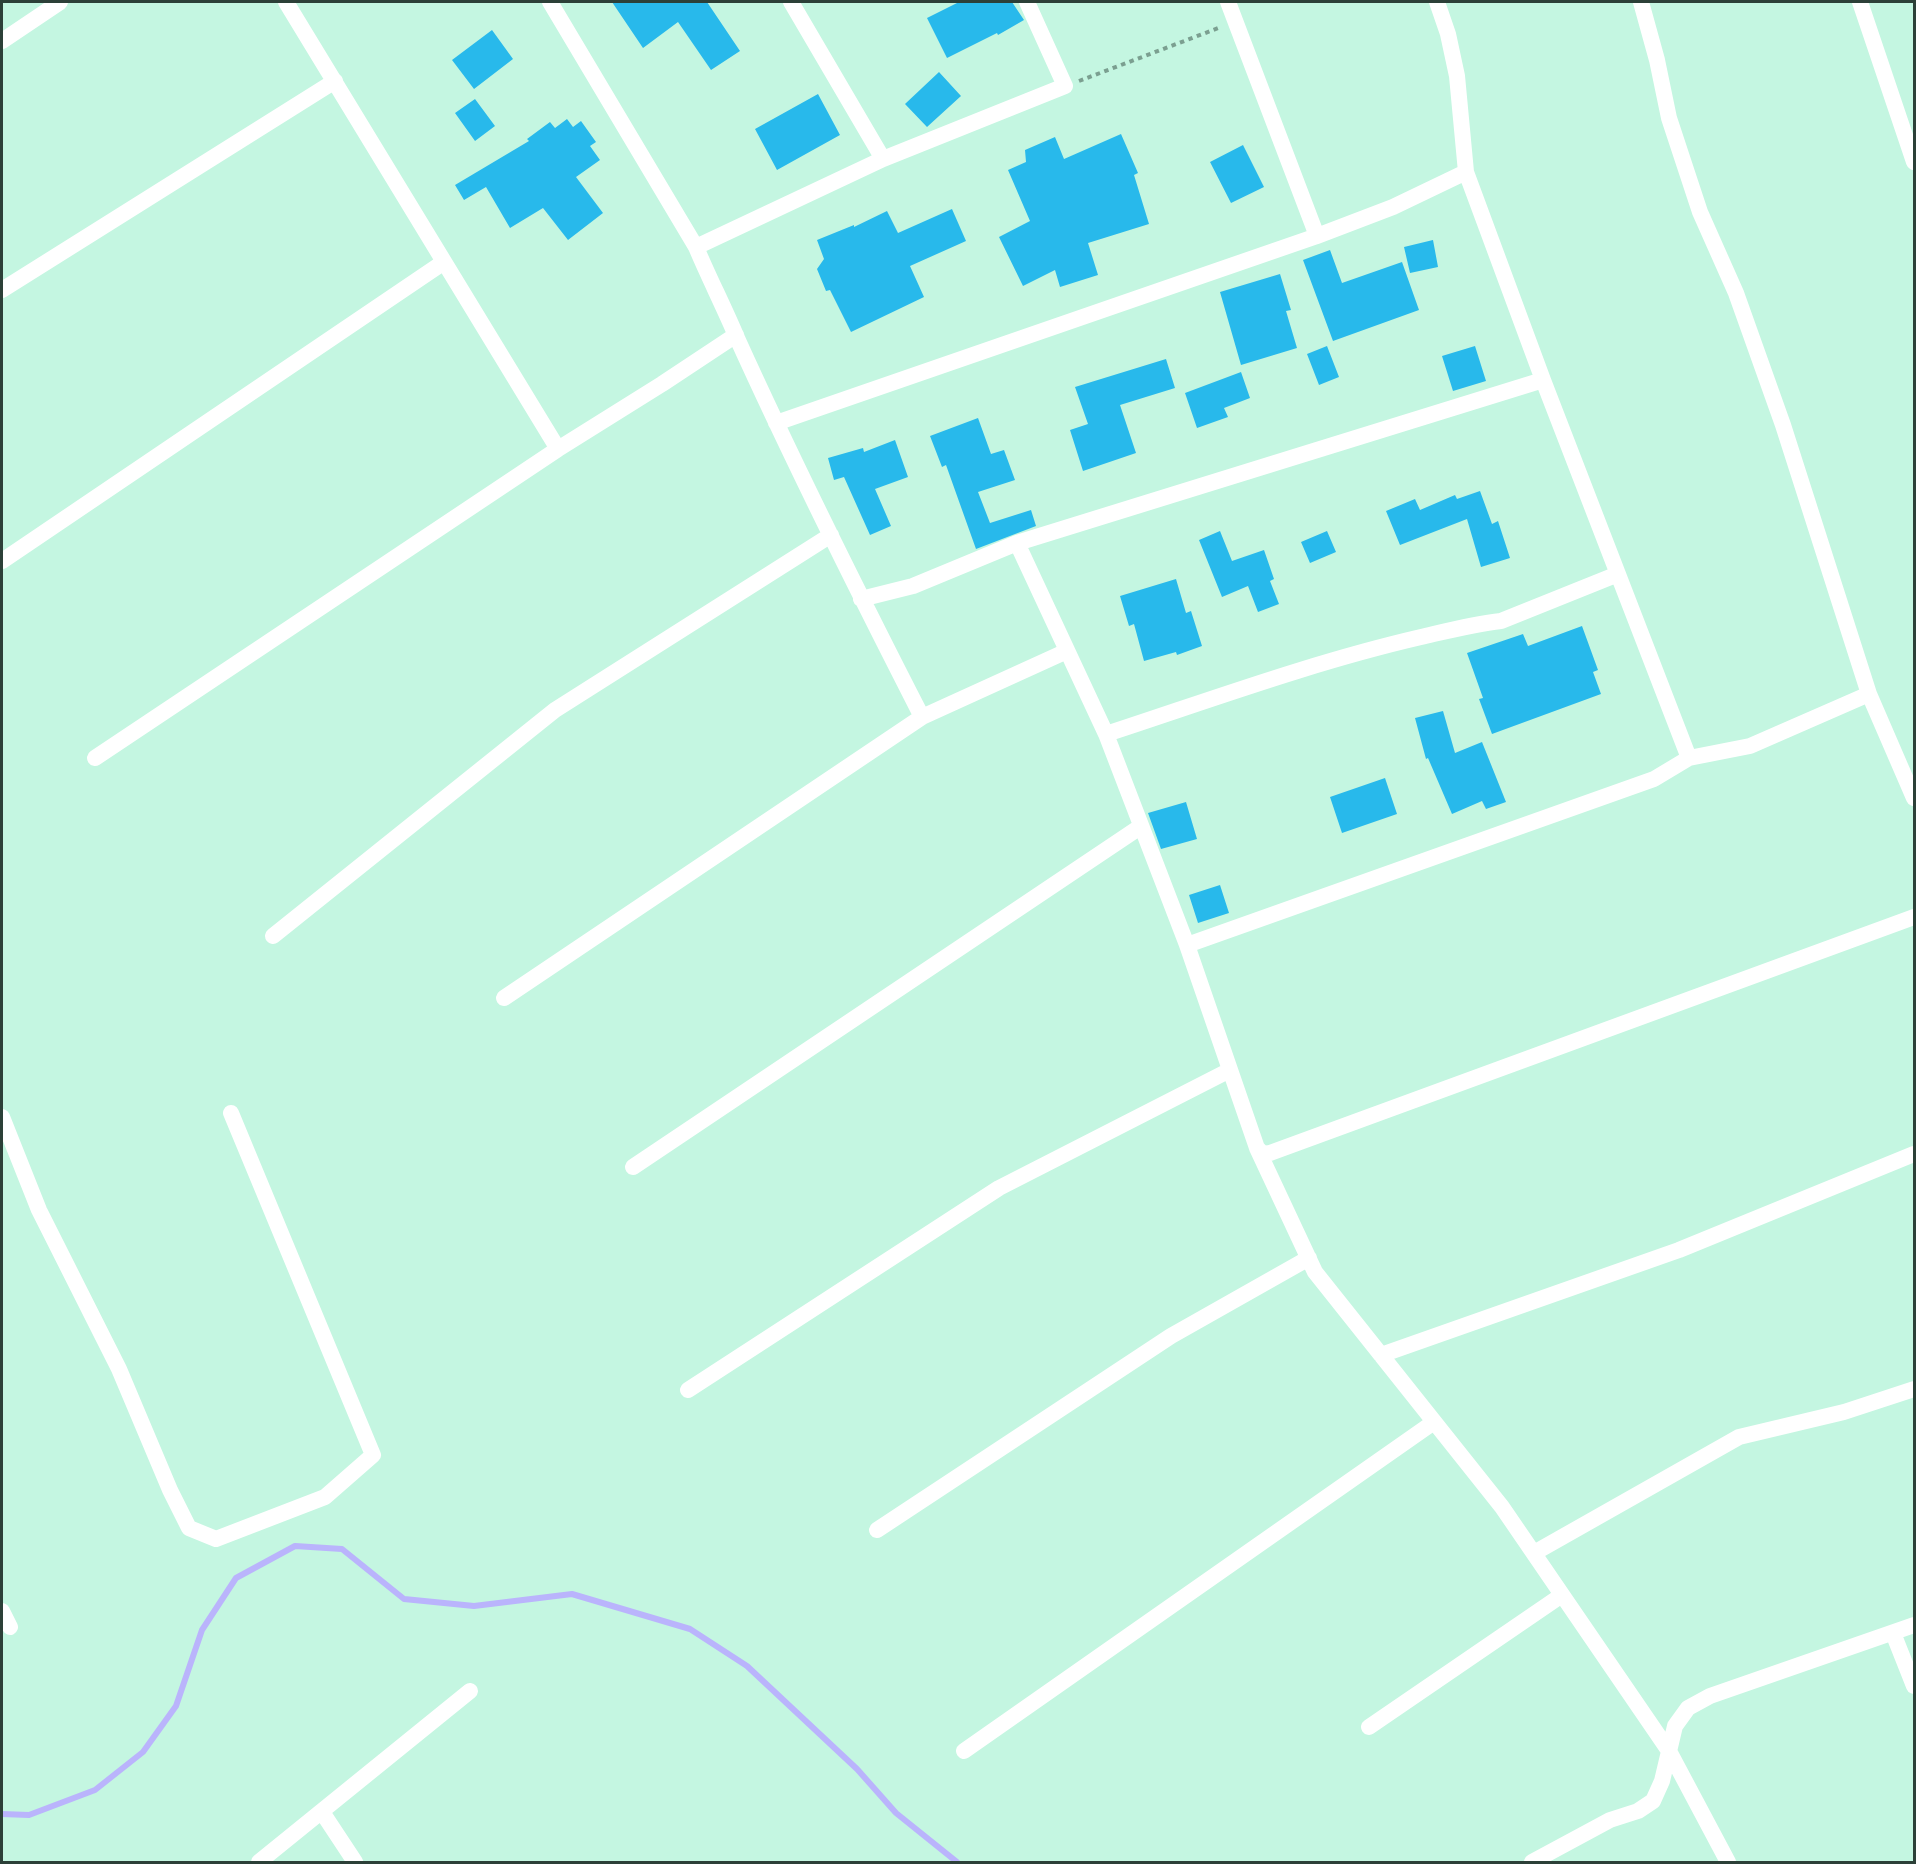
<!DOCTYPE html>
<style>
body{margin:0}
#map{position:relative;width:1916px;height:1864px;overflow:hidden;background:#c4f6e1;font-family:Roboto,sans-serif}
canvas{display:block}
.frame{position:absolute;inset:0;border:3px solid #2c4038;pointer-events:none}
</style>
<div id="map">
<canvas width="1916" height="1864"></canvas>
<div class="frame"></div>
</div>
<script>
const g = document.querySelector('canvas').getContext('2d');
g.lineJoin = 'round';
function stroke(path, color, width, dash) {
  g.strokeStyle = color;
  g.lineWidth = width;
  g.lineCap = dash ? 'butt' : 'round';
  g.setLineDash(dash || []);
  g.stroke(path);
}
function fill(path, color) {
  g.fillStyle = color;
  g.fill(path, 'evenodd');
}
const stream = new Path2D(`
 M2,1814L29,1815L95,1790L143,1752L176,1706L202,1630L236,1578L295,1546L342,1549L404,1599L474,1606L572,1594L690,1629L747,1666L857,1769L896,1813L957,1862`);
const building = new Path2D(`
 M612,2H707L740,51L711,70L678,22L643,48Z
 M959,2H1012L1024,20L998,35L997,33L947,58L927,18Z
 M492,30L513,59L474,89L452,60Z
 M939,72L961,96L927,127L905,104Z
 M818,94L840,135L777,170L755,129Z
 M475,99L495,126L475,141L455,113Z
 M567,119L573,127L581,121L596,142L590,146L600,160L576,177L603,213L568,240L543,208L510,228L486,187L464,200L455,185L529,141L527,139L550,122L555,128Z
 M1121,134L1138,173L1134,175L1149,224L1088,243L1098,275L1060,287L1055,270L1023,286L999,237L1030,221L1008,170L1026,162L1025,150L1055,137L1064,159Z
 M1243,145L1264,187L1231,203L1210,162Z
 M952,209L966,241L910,266L924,297L851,332L830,290L826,291L817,269L824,259L817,240L854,225V227L887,211L898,233Z
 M1433,240L1438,267L1410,273L1404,247Z
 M1330,250L1342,283L1402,262L1419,310L1333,341L1303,260Z
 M1280,274L1291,310L1286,311L1297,348L1241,365L1220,292Z
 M1327,346L1339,377L1319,385L1307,354Z
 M1475,346L1486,381L1453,391L1442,356Z
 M1166,359L1175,388L1120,405L1136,453L1083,471L1070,430L1088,424L1075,387Z
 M1241,372L1250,398L1224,408L1228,417L1197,428L1185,393Z
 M978,418L991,454L1004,450L1015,480L978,492L990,523L1031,510L1036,526L976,549L946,465L942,467L930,436Z
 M895,440L908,477L875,489L891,526L870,535L844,477L834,480L828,458L863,448L864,452Z
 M1480,491L1492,524L1498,521L1510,558L1481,567L1467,519L1400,545L1386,511L1415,499L1420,510L1455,495L1457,499Z
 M1220,531L1232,561L1264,550L1274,579L1270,581L1279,604L1258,612L1248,586L1222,597L1199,540Z
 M1327,531L1336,552L1310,563L1301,542Z
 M1176,579L1186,613L1191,611L1202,646L1177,655L1176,652L1144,661L1134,624L1129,626L1120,596Z
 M1582,626L1598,670L1593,672L1601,694L1492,734L1479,699L1483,698L1467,653L1523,634L1528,646Z
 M1443,711L1455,753L1482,742L1506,802L1486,809L1482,801L1452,814L1428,758L1426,759L1415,718Z
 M1385,778L1397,814L1342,833L1330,797Z
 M1186,802L1197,839L1161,849L1148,813Z
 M1220,885L1229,913L1198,923L1189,895Z`);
const path = new Path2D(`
 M1079,81L1221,27`);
const street = new Path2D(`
 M286,2L558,449
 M550,2L696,247C709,278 724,307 737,338C795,466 858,592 922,717
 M791,2L883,159
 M1228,2L1317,236
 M1437,2L1448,34L1457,76L1466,172L1543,380L1689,758
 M1641,2L1657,60L1669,118L1700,212L1736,293L1783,425L1869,694L1914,798
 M1860,2L1914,162
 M2,41L60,2
 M696,247L883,159L1065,86L1027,2
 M2,290L335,81
 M776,423L1317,236L1393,207L1466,172
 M1017,543L1106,734L1187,945L1257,1148L1263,1154L1270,1153L1914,917
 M2,561L444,262
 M861,599L913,586L1017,543L1543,380
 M1106,734C1210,700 1313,662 1421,637C1447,631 1474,624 1501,621L1618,574
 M95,758L558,449L662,384L736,335
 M273,936L555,710L831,535
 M1187,945L1654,779L1689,758L1750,746L1869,694
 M504,998L922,717L1067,651
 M2,1117L39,1210L119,1369L170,1490L189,1528L216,1539L325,1497L373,1455L231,1113
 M1257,1148L1315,1272L1502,1507L1669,1751L1728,1862
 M633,1167L1140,827
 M1381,1355L1679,1250L1914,1154
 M688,1390L999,1188L1230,1070
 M877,1530L1171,1336L1309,1258
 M1534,1553L1739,1437L1844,1412L1914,1389
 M2,1611L10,1627
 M1893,1633L1914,1686
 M1369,1727L1562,1595
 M964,1751L1434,1422
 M322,1812L355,1862
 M259,1862L470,1691
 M1532,1862L1610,1820L1638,1811L1653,1801L1662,1781L1675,1726L1688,1708L1710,1696L1914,1625`);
stroke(stream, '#bab4fc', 6);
fill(building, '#28b9eb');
stroke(path, '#7b9f90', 4, [4.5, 4.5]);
stroke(street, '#fff', 16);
</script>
